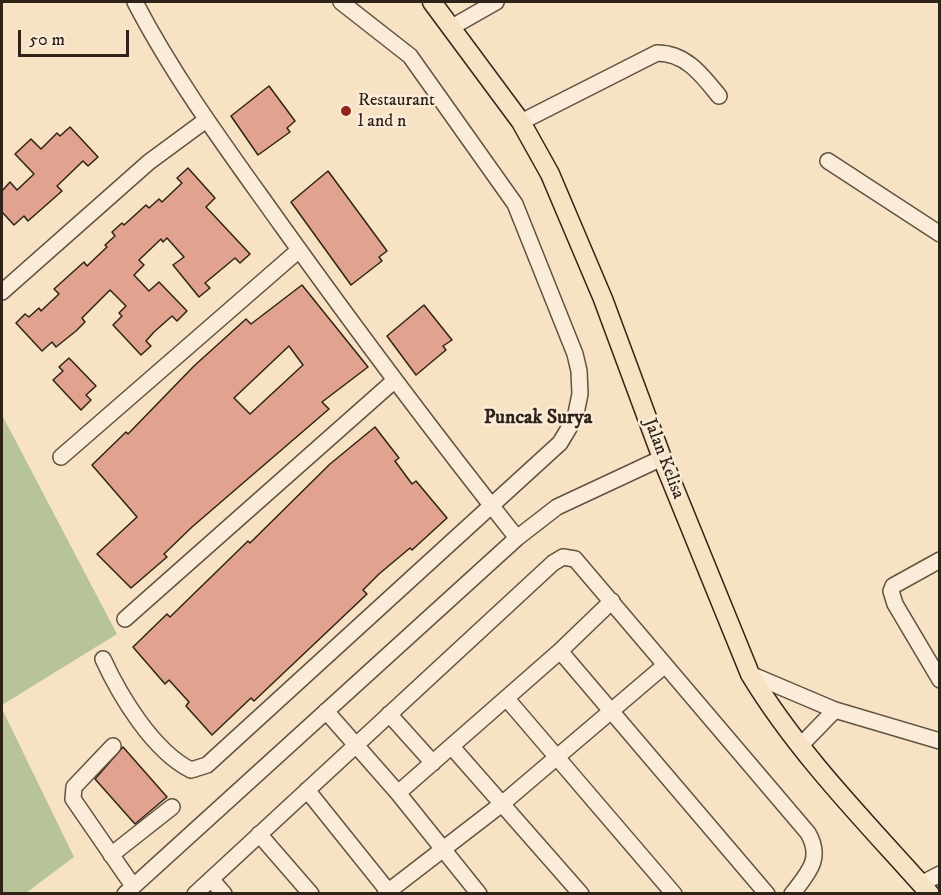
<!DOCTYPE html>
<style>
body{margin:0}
#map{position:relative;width:941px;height:895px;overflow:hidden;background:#f7e2c4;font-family:"IM FELL DW Pica",serif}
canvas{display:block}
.frame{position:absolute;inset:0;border:3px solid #2f2216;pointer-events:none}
.scale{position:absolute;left:18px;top:30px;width:111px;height:27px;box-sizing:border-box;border:3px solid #2f2216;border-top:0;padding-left:8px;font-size:18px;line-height:21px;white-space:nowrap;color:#2f2216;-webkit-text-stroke:4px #faecd9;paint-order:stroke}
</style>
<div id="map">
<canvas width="941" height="895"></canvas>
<div class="frame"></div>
<div class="scale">50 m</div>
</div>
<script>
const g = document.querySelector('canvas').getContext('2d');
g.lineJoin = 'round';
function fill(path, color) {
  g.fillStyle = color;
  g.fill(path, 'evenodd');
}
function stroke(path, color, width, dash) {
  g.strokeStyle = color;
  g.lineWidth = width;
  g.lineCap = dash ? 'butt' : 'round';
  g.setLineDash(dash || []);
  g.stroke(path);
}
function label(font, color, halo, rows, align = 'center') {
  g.font = font + ' "IM FELL DW Pica",serif';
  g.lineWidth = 5;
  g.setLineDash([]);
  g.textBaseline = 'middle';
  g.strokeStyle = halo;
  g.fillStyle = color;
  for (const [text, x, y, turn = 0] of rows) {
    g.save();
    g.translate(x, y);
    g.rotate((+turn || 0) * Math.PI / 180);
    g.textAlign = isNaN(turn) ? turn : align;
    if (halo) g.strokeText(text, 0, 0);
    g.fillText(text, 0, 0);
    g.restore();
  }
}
const green = new Path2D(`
 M2,415L117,634L2,705Z
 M2,709L74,857L26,893H2Z`);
const building = new Path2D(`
 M269,86L295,121L287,128L290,132L258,155L231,116Z
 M70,127L98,157L88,166L83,161L57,186L62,191L28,221L24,216L14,225L2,212V191L10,182L17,190L34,174L15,154L31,139L41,149L57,133L60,136Z
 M188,168L215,198L206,207L250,254L240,263L235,258L205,283L210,288L199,297L173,265L184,257L167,238L163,242L161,239L139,260L144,265L134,275L149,291L159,282L187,311L177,321L172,316L154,332L146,341L151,346L141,355L113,325L122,316L119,313L126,306L110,290L82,318L85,322L76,331L56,347L52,342L42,351L16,323L25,314L29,317L39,308L41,311L59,294L54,289L84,262L87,266L107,247L105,245L115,236L112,232L122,223L124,225L146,205L149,208L159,199L162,202L182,183L177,178Z
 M328,171L387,251L379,257L382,261L351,285L291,202Z
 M302,285L368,367L322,402L329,409L192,527L164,554L167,557L131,588L97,554L137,517L92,465L126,432L128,434L194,366L246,319L251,324ZM289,346L303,365L250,414L234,398Z
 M424,305L452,340L443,346L446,350L416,375L387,336Z
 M69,358L96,386L86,395L91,400L81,410L53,380L63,371L59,367Z
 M375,427L399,458L395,461L412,484L416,481L447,518L412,550L410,548L379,574L363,590L367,594L254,701L251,698L212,735L186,706L189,702L169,680L165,684L133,647L167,614L170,617L248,541L250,543L330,464Z
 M123,747L167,797L135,824L95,779Z`);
const minor = new Path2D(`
 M135,2C176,81 230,153 282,226C358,332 436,436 517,538
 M452,27L496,2
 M521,122L657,53C686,53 702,75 719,96
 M828,161L940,234
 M2,292L149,162L206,120
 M61,457L299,250
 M940,560L893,586L891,591L895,604L940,680
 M125,619L395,380
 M560,651L767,894
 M103,659C120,696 153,751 191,770L207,765L560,443L575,418L580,394L579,371L575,354L515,204L410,56L341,2
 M750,674L835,710L940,741
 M507,699L674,894
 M326,711L398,793L479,894
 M389,714L433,763
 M113,746L74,787L73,799L133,886
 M800,746L835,710
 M452,747L581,894
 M307,790L388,891
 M398,793L560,651L612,601
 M259,834L311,894
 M111,855L172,807
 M211,879L224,894
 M921,884L940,874
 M125,894L517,538L557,507L662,458
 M195,894L553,563L563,557L575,559L808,833C823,859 808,873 792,894
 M385,894L503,803L664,666`);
const major = new Path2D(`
 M432,2L521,122L550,174L603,299L662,458L750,674C799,755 867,823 930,894`);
const markers = [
 [346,111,6,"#8f2418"]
];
const poiNames = [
 ["Restaurant",358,101],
 ["l and n",358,122]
];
const streetNames = [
 ["Jalan Kelisa",663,459,69]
];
const neighbourhoodNames = [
 ["Puncak Surya",538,419]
];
fill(green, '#b7c499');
fill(building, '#e1a390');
stroke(building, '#2f2216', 1.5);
stroke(minor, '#615242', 18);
stroke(major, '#2f2216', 21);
stroke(minor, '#faecd9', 15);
stroke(major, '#f7e2c4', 18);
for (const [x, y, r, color] of markers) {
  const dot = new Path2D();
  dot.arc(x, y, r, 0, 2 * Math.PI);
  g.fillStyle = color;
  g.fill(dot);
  stroke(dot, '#faecd9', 2);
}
label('18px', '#2f2216', '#faecd9', poiNames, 'left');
label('18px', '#2f2216', '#faecd9', streetNames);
label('bold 20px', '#2f2216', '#faecd9', neighbourhoodNames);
</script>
